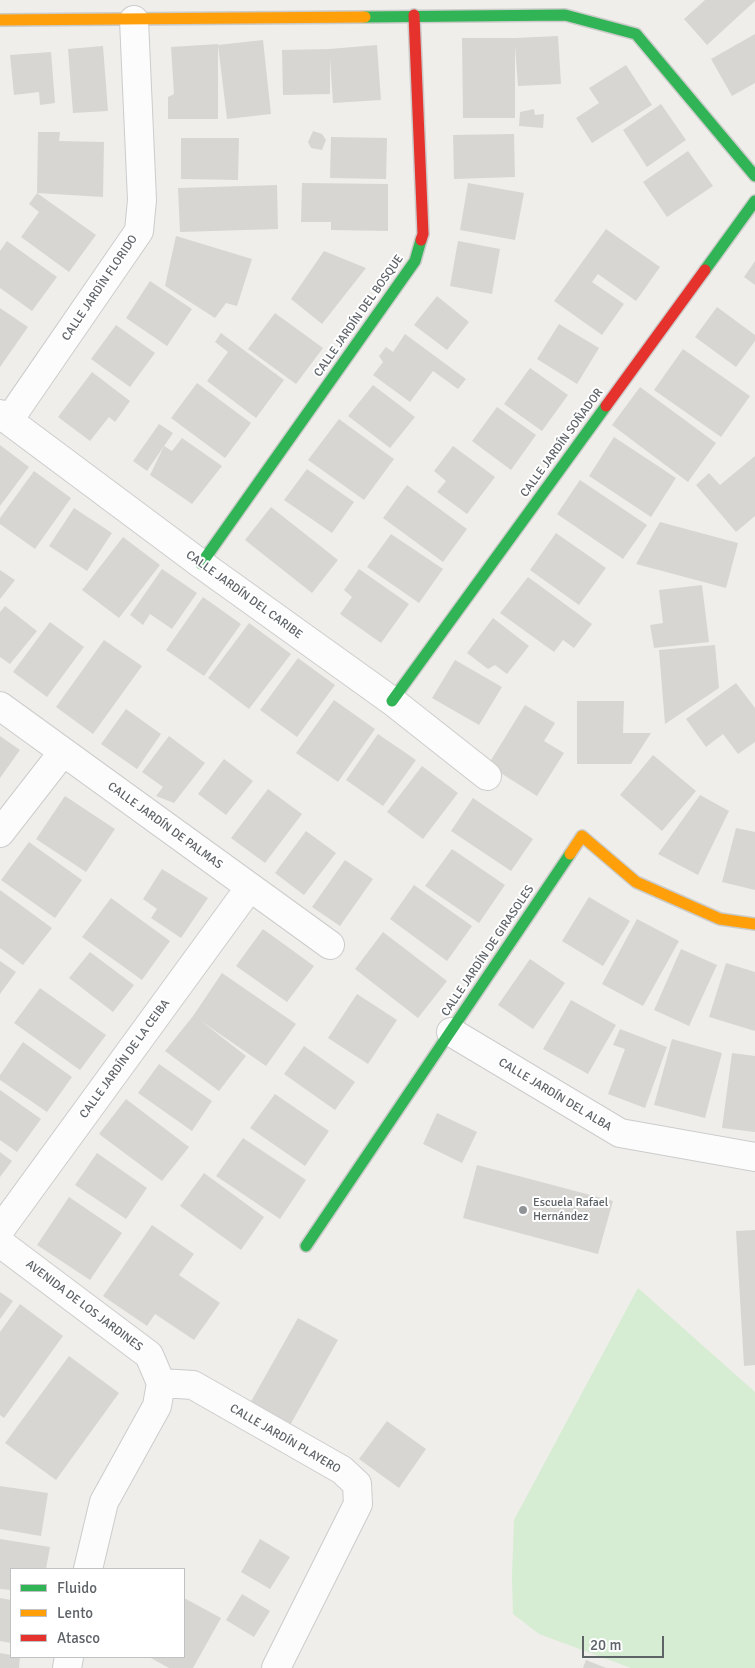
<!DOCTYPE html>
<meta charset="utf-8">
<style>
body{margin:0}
#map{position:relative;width:755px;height:1668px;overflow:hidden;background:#efeeea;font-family:Signika,sans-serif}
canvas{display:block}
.legend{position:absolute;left:10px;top:1568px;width:175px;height:90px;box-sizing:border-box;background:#fff;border:1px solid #bfc1c3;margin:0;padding:6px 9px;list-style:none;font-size:15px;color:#5e6368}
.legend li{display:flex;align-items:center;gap:10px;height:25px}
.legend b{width:25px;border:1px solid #bfc1c3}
.scale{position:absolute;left:582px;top:1636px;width:82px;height:22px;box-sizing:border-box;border:2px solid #5e6368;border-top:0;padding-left:6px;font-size:15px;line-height:18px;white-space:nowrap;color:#5e6368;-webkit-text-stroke:4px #fff;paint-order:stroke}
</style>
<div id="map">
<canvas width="755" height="1668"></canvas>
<ul class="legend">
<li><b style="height:6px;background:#30b455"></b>Fluido</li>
<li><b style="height:6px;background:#ff9f0a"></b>Lento</li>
<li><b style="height:6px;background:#e5322d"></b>Atasco</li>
</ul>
<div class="scale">20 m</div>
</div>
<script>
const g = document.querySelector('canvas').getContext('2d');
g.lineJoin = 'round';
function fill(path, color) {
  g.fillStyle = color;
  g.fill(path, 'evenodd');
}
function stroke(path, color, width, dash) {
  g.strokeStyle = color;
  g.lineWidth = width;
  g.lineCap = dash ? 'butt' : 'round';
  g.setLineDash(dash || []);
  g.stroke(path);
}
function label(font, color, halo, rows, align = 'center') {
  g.font = font + ' Signika,sans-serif';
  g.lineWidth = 4;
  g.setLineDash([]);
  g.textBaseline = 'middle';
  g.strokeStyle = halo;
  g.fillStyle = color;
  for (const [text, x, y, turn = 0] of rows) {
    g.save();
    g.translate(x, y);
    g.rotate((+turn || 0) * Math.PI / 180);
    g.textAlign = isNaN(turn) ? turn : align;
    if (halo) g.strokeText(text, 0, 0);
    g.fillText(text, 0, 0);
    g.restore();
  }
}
const green = new Path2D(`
 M638,1288L755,1392V1668H631L539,1634L513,1614L512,1577L514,1520Z`);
const building = new Path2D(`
 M705,0H755V1L707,45L684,19Z
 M755,34V83L732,96L711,59Z
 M558,36L561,84L518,86L515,45V118H463L462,38H515Z
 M263,40L271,114L227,119L218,45V119H168V97L174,94L171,47L218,44V45Z
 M377,45L381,100L333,103L330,58V94L283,95L282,50L329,49Z
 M103,46L108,111L73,113L68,49Z
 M51,52L55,103L40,105L39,92L14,95L10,55Z
 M626,65L652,105L592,143L576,118L599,103L589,88Z
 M661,104L686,140L647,167L623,130Z
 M534,109L535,115L544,114L543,128L519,126L520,112Z
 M313,131L322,134L326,140L322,150L311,148L308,142Z
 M38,132H60L59,141L104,142L103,197L37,193Z
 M514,134L515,177L454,179L453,135Z
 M331,137L387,138L386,179L330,178Z
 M181,138H239L238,180L181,179Z
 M688,151L713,186L667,217L643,182Z
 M302,183L388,184V231L331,230V222H301Z
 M468,183L524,193L515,240L460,230Z
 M277,185L278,229L180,232L178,188Z
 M37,193L96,235L69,272L21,237L39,212L29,204Z
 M606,229L660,267L636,301L598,274L592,282L624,304L602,335L554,301Z
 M176,236L252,259L237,306L226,303L215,318L165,286Z
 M7,241L57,277L32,311L0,288V251Z
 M458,241L500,249L492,294L450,286Z
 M324,251L366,268L322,324L291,299Z
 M755,261V285L744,277Z
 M150,281L192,309L167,346L126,318Z
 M437,296L469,322L447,350L414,325Z
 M717,307L755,335V341L736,367L695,337Z
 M0,308L28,327L0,367Z
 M275,313L323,348L296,384L248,349Z
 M559,324L599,348L577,384L537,359Z
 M116,325L155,353L130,387L91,359Z
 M221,333L284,380L256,418L207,381L228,352L215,342Z
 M405,334L466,379L458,389L433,371L410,402L373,375L383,362L379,356L386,347L393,352Z
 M683,349L750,396L721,437L654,390Z
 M530,368L568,395L542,431L504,404Z
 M92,372L130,401L115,422L109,417L90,441L58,417Z
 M197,383L251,423L225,458L171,418Z
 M373,385L415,417L390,448L348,416Z
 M640,387L716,443L688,482L612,425Z
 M497,407L536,435L511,470L472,441Z
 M339,419L394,459L364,500L308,460Z
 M159,424L173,433L147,471L133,461Z
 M614,437L676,478L651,517L589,476Z
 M182,438L222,466L192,504L150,475L164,446L172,451Z
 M0,445L29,467L0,506Z
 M453,446L495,477L467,514L437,492L446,481L434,471Z
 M755,456V516L736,532L696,485L709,473L720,485Z
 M307,469L354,502L332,533L284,500Z
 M34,471L71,498L35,549L0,524V518Z
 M580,480L647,525L623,559L557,514Z
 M407,485L467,529L443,562L383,518Z
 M271,507L338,560L312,593L245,540Z
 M74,508L112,533L87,571L49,546Z
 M660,522L738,543L726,588L636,564Z
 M556,533L606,568L579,605L530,570Z
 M391,534L443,569L419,603L367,567Z
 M123,537L160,565L119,618L82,590Z
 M162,569L197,593L172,629L150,614L143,625L130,615Z
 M359,569L409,604L381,643L340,614L352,597L344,590Z
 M0,570L15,580L0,599Z
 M528,577L592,624L574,648L563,640L554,652L500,613Z
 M702,585L709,642L654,648L650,625L663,623L659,590Z
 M203,597L241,624L204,676L166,650Z
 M5,606L37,631L10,664L0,657V612Z
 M493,618L529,646L507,674L495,665L488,669L467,653Z
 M50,622L84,647L47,697L13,672Z
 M249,623L291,654L249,709L208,678Z
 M104,640L142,666L93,734L56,707Z
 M715,645L719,688L665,724L659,650Z
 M298,658L335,685L297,737L260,710Z
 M455,660L502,687L479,725L432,698Z
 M736,683L755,708V742L738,754L723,734L706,747L686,719Z
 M334,700L375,729L338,782L296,753Z
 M577,701H624L623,733H651L631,764H577Z
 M525,705L555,723L544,741L564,753L537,796L488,765Z
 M126,709L161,734L137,769L101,744Z
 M378,734L416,760L383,806L346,780Z
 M0,736L20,750L0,778Z
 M169,736L205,763L174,803L156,796L163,787L142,772Z
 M653,755L696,791L662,831L620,795Z
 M224,759L253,781L226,815L198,794Z
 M422,766L458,793L423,839L387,812Z
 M268,789L302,814L265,863L231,838Z
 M700,795L729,811L698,875L658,854Z
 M65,796L115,829L86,872L36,839Z
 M473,798L533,839L511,871L451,831Z
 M736,828L755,832V890L722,882Z
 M306,831L336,853L304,895L275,873Z
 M29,842L82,880L55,918L1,880Z
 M452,849L505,885L479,923L425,886Z
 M345,860L373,879L340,926L312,907Z
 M162,869L208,898L181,938L151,918L157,909L143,899Z
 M414,885L472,926L447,961L390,919Z
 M0,890L52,928L23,965L0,948Z
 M589,897L630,921L603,966L562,941Z
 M111,898L170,941L142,980L82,937Z
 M637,919L679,941L643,1006L602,984Z
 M263,929L314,966L287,1002L236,966Z
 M383,932L447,981L418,1018L355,969Z
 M681,949L717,965L689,1026L654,1010Z
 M90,952L134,985L113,1012L69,978Z
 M530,959L565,983L533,1029L498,1005Z
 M0,961L16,972L0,994Z
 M726,963L755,972V1031L709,1017Z
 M222,973L296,1024L266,1066L201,1021L246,1056L219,1091L165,1051L193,1016Z
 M40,988L106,1035L80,1070L14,1023Z
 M357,994L397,1020L368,1064L328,1038Z
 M571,1000L616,1025L588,1074L543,1049Z
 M620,1029L667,1047L645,1108L608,1094L625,1049L613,1045Z
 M672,1039L722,1053L705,1118L654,1105Z
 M23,1042L72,1077L47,1112L0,1080V1075Z
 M304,1046L355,1082L335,1110L284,1074Z
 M732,1053L755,1056V1132L722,1128Z
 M159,1064L212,1101L192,1131L138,1093Z
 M0,1090L41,1119L17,1152L0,1140Z
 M275,1094L329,1131L305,1166L250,1128Z
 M126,1099L189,1147L162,1181L99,1134Z
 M437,1113L477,1132L462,1163L423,1144Z
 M243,1138L306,1180L280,1219L216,1176Z
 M0,1152L12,1161L0,1177Z
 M97,1153L147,1188L126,1219L75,1185Z
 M477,1165L613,1201L598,1254L463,1218Z
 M204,1173L264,1217L241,1250L180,1206Z
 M69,1197L122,1233L90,1280L37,1245Z
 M152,1225L194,1254L179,1275L220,1303L194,1340L155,1314L147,1326L103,1296Z
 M755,1230V1365L744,1366L736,1231Z
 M0,1292L13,1301L0,1319Z
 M20,1304L63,1336L4,1418L0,1415V1332Z
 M298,1318L338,1340L289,1427L249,1405Z
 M69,1356L119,1393L56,1480L5,1443Z
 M387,1421L426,1449L399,1488L359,1459Z
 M0,1486L48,1493L41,1536L0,1529Z
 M0,1539L50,1547L46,1569H11V1590L0,1589Z
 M260,1539L290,1557L270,1589L241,1572Z
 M242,1594L270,1611L254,1637L226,1620Z
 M0,1598L11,1600V1643L0,1641Z
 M184,1598L221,1618L193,1668H169L149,1657H184Z
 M0,1653L11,1655V1657H20L19,1668H0Z
 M586,1660L606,1668H583Z`);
const street = new Path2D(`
 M0,414L201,564L392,701L487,776
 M9,420L139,231L142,200L134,20
 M0,706L330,945
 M0,833L63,752
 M451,1032L620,1133L755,1157
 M0,1230L250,887
 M0,1243L149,1355L161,1383L157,1406L104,1502L88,1569
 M161,1383L193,1385L342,1470L357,1484L358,1504L276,1668
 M67,1668L69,1657`);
const fast = new Path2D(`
 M365,17L565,15L636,34L755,176
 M705,270L755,201
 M201,564L415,261L421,240
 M392,701L606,406
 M306,1246L570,854`);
const slow = new Path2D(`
 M0,20L365,17
 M570,854L582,836L636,882L720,919L755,924`);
const jam = new Path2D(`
 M414,15L423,234L421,240
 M606,406L705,270`);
const markers = [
 [523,1210,5,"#919496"]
];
const streetNames = [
 ["CALLE JARDÍN FLORIDO",100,288,-56],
 ["CALLE JARDÍN DEL BOSQUE",359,316,-55],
 ["CALLE JARDÍN SOÑADOR",562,443,-54],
 ["CALLE JARDÍN DEL CARIBE",244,595,36],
 ["CALLE JARDÍN DE PALMAS",165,826,36],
 ["CALLE JARDÍN DE GIRASOLES",488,951,-56],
 ["CALLE JARDÍN DE LA CEIBA",125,1059,-54],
 ["CALLE JARDÍN DEL ALBA",555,1095,31],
 ["AVENIDA DE LOS JARDINES",84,1306,37],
 ["CALLE JARDÍN PLAYERO",285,1439,30]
];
const poiNames = [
 ["Escuela Rafael",533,1203],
 ["Hernández",533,1217]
];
fill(green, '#d6ecd3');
fill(building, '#d7d6d3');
stroke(street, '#ccc', 30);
stroke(fast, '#cbcbca', 14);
stroke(slow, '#cbcbca', 14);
stroke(jam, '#cbcbca', 14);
stroke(street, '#fdfcfc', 28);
stroke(fast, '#30b455', 11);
stroke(slow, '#ff9f0a', 11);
stroke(jam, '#e5322d', 11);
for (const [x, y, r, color] of markers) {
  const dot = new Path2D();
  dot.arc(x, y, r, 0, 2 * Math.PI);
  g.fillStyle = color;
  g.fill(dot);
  stroke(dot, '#fff', 2);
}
label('12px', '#5e6368', '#fff', streetNames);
label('12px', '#5e6368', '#fff', poiNames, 'left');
</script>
